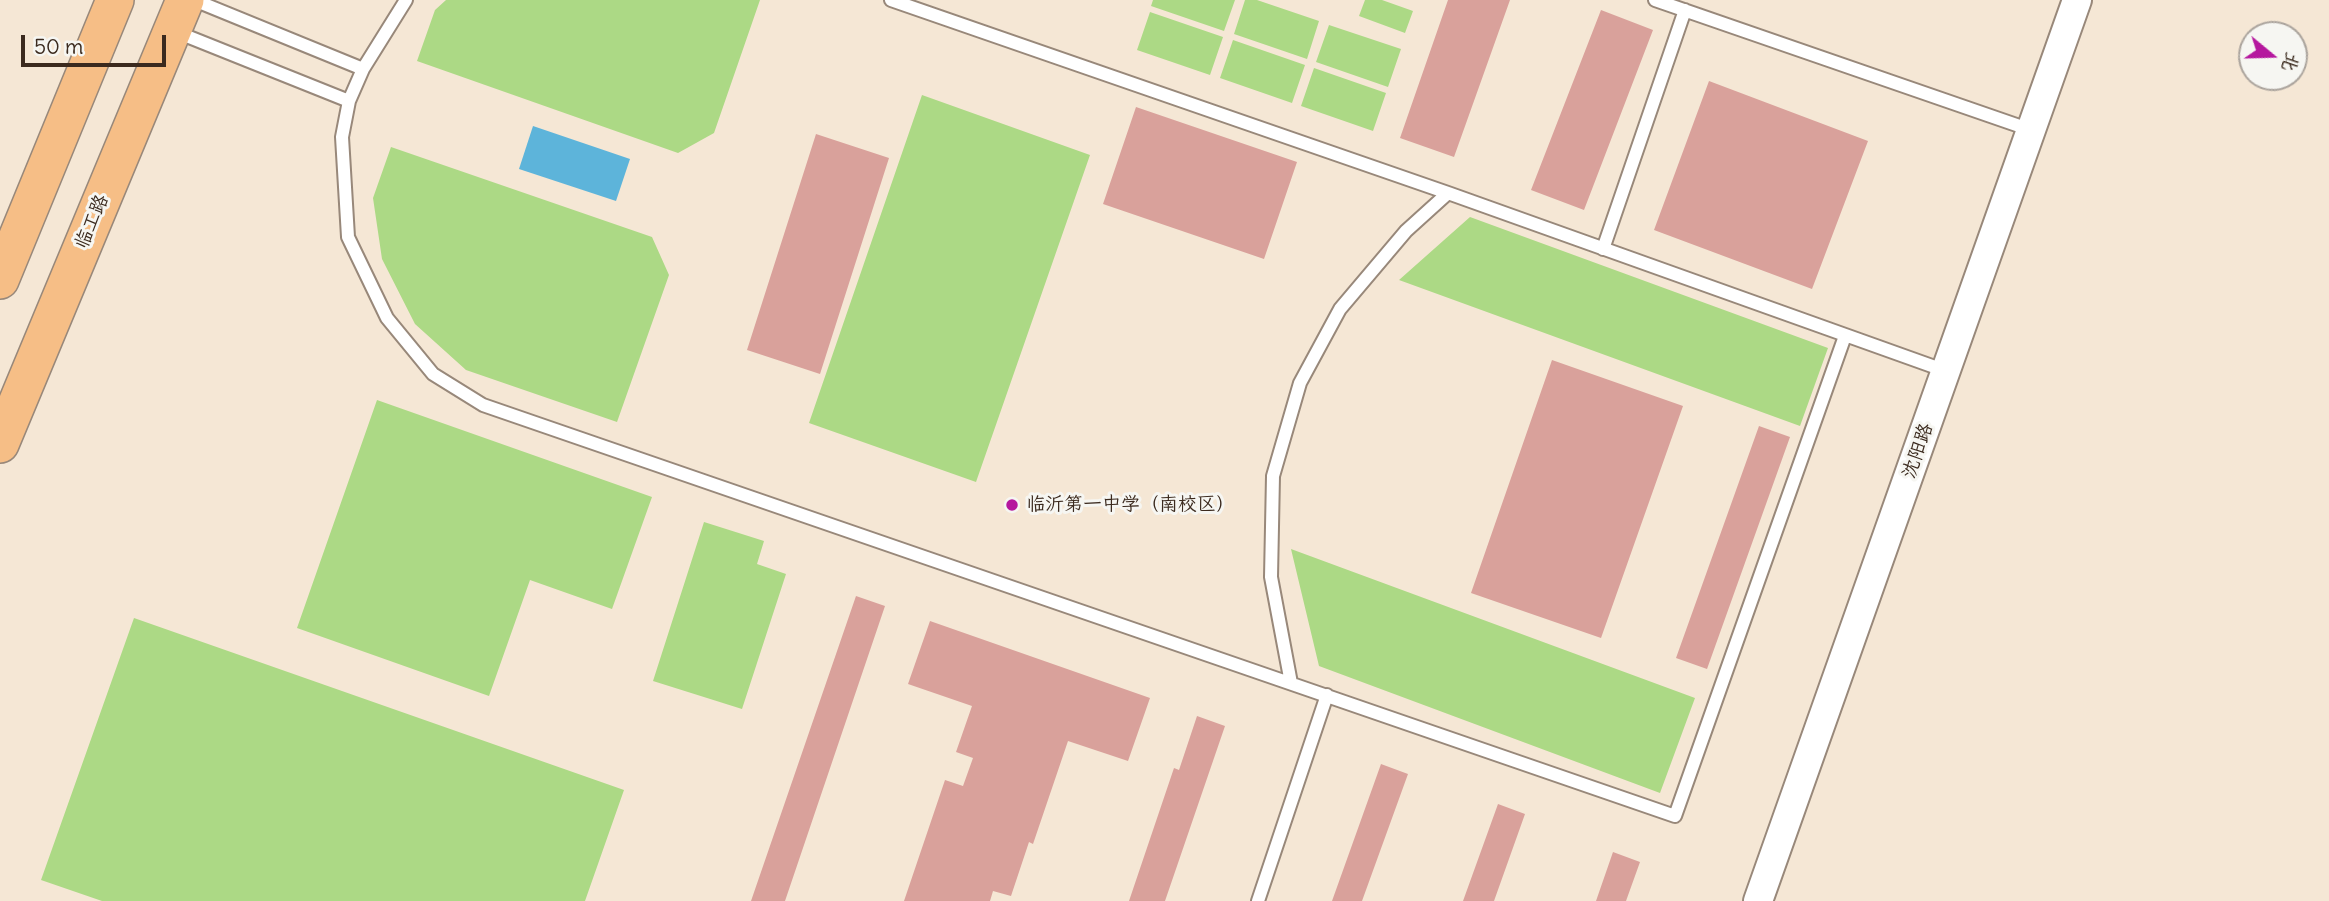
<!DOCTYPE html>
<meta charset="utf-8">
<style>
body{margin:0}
#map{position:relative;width:2329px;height:901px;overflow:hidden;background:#f5e7d5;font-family:Delius,"LXGW WenKai TC",sans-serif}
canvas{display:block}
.north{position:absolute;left:2238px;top:21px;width:70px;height:70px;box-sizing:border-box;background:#f6f6f2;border:2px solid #aba49d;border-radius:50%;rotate:109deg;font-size:19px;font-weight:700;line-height:28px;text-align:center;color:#3b2a1e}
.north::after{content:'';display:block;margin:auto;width:24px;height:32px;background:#b5179e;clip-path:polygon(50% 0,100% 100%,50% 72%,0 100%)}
.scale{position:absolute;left:21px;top:35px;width:145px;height:32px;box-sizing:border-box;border:4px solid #3b2a1e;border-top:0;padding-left:9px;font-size:21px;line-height:24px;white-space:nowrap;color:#3b2a1e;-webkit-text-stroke:5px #f6f6f2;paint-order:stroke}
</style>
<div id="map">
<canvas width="2329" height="901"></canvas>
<div class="north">北</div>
<div class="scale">50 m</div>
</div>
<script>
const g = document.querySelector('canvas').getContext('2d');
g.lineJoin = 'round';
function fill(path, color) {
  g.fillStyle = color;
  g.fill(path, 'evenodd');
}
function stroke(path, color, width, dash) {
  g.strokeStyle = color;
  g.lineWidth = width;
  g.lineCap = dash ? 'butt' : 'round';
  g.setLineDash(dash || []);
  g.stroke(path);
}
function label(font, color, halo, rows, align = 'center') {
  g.font = font + ' Delius,"LXGW WenKai TC",sans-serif';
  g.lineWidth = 6;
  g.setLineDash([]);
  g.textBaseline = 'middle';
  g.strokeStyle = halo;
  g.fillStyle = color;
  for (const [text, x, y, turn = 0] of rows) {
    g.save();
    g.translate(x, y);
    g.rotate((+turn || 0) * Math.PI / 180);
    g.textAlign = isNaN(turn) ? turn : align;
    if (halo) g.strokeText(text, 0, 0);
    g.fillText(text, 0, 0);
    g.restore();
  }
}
const green = new Path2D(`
 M446,0H760L714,133L678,153L417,61L435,10Z
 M1153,0H1235L1224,31L1151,6Z
 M1245,0H1257L1319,21L1307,59L1234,34Z
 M1365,0H1382L1413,11L1405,33L1359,16Z
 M1150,12L1223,37L1210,75L1137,50Z
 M1329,25L1401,49L1388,87L1316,62Z
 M1233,40L1305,65L1292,103L1220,78Z
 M1314,68L1386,93L1373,131L1301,106Z
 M922,95L1090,155L976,482L809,423Z
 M391,147L652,237L669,275L617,422L466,370L415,324L382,259L373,198Z
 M1470,217L1828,348L1800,426L1399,280Z
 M377,400L652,497L612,609L530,580L489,696L297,628Z
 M704,522L764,541L757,564L786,574L742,709L653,681Z
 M1291,549L1695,698L1660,793L1319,666Z
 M134,618L624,790L585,901H102L41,880Z`);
const water = new Path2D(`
 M533,126L630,159L616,201L519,169Z`);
const building = new Path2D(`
 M1448,0H1510L1454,157L1400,138Z
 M1601,10L1653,30L1584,210L1531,190Z
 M1709,81L1868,141L1812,289L1654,230Z
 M1136,107L1297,162L1264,259L1103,204Z
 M816,134L889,158L820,374L747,350Z
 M1552,360L1683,406L1601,638L1471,593Z
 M1759,426L1790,437L1707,669L1676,658Z
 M856,596L885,606L785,901H751Z
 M930,621L1150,698L1128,761L1068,741L1033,844L1029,842L1011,896L993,891L990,901H904L945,780L963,786L973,758L956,752L972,706L908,684Z
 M1197,716L1225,726L1165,901H1129L1174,768L1179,770Z
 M1381,764L1408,774L1362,901H1332Z
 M1498,804L1525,814L1494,901H1463Z
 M1613,852L1640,862L1626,901H1596Z`);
const service = new Path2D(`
 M194,0L363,69
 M406,0L363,69L349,101L342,137L348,237L387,318L433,374L483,405L1675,816L1845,336
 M891,0L1448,193L1946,371
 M1655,0L2031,130
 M174,31L349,101
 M1603,249L1685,10
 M1291,683L1271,577L1273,476L1300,383L1340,309L1406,231L1448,193
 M1258,901L1327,695`);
const tertiary = new Path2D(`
 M1758,901L2077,0`);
const primary = new Path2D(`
 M0,280L115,0
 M0,444L185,0`);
const markers = [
 [1012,505,7,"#b5179e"]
];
const streetNames = [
 ["临工路",92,222,-67],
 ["沈阳路",1918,451,-71]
];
const poiNames = [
 ["临沂第一中学（南校区）",1026,505]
];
fill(green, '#acd985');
fill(water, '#5db4da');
fill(building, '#d9a19b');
stroke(service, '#98887a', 16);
stroke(tertiary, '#98887a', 32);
stroke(primary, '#98887a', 40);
stroke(service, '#fff', 12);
stroke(tertiary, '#fff', 28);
stroke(primary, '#f6be86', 37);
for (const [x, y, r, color] of markers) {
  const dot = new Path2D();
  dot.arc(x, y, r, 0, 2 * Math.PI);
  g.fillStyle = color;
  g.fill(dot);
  stroke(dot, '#f6f6f2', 2.5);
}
label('19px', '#3b2a1e', '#f6f6f2', streetNames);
label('19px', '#3b2a1e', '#f6f6f2', poiNames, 'left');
</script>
